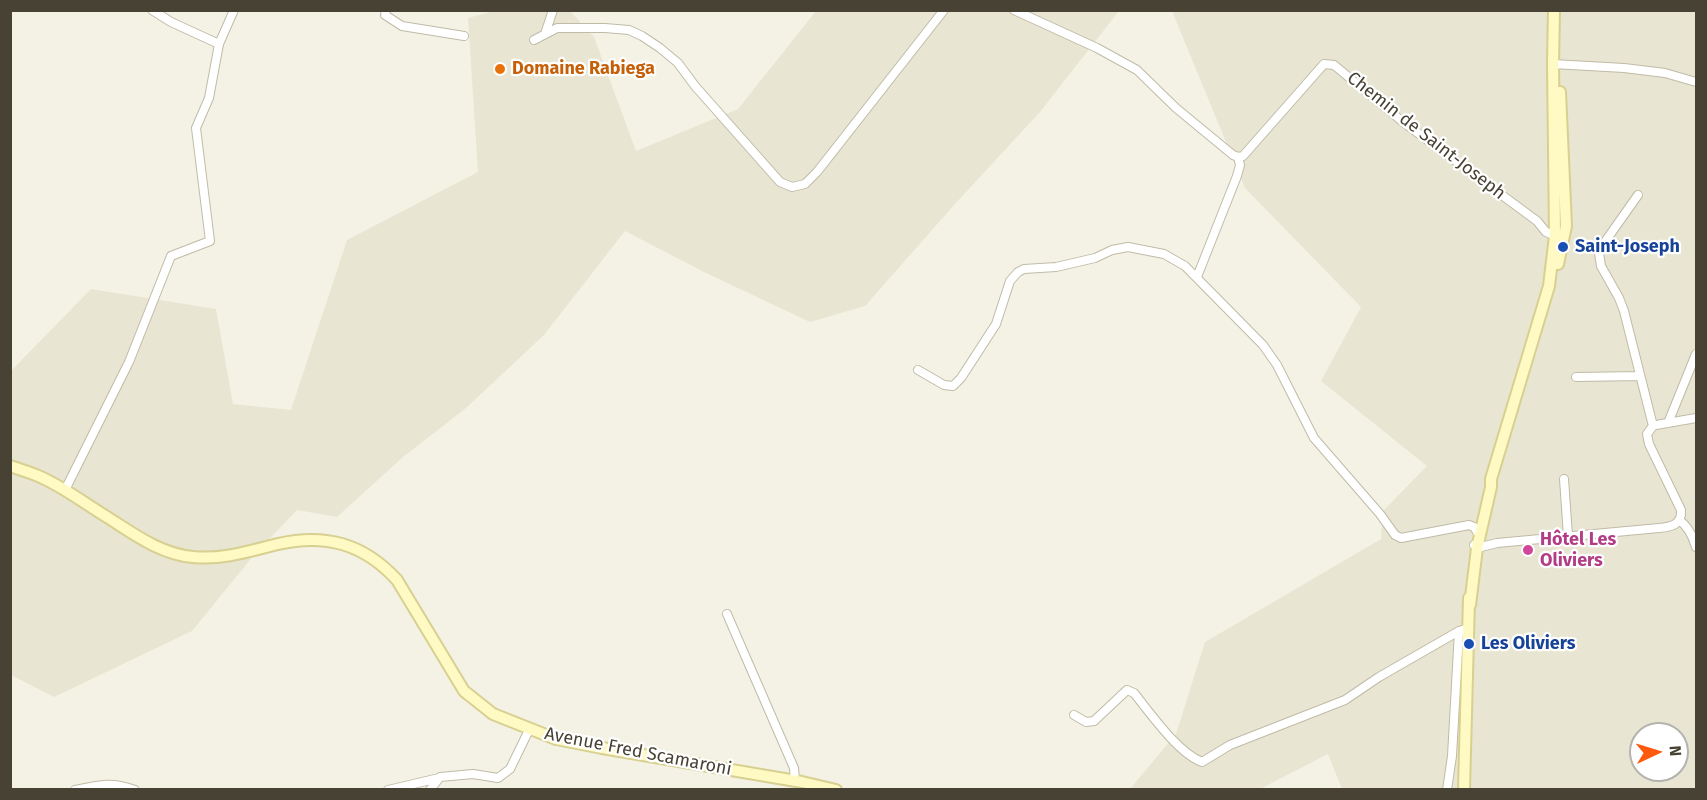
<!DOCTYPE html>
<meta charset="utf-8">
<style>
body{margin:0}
#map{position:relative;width:1707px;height:800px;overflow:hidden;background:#f4f2e5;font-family:"Fira Sans",sans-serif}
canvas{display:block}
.frame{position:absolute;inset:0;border:12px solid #474234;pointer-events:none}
.north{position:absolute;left:1629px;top:722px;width:60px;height:60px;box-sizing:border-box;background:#fff;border:2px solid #b5b3ae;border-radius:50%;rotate:86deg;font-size:16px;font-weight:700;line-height:24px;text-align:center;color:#474234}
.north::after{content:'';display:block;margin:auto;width:21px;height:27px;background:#ff5910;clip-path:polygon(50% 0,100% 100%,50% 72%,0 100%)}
</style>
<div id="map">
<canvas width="1707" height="800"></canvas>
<div class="frame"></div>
<div class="north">N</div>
</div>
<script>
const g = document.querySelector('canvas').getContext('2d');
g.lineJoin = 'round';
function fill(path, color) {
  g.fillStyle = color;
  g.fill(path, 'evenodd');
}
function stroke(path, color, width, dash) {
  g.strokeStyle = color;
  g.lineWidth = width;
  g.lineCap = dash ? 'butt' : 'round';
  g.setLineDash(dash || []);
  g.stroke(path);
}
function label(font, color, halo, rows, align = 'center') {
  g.font = font + ' "Fira Sans",sans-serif';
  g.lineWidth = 4.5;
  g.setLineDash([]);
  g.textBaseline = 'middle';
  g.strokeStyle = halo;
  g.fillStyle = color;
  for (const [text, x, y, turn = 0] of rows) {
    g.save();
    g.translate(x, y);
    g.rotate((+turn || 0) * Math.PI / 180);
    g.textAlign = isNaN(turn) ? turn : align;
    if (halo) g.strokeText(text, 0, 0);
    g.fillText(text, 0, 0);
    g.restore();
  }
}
const residential = new Path2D(`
 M494,11H570L594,37L636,151L738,109L816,11H1119L1040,112L954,205L865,306L810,322L706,273L625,231L544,335L466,408L403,457L337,517L297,510L254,555L192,631L54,697L11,675L10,372L91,289L216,309L233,404L291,410L347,240L478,172L468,18Z
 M1172,11H1696V789H1342L1328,754L1260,789L1129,790L1176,734L1205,642L1381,539L1383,511L1427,466L1321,381L1361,307L1245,188ZM1641,734H1677V770H1641Z`);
const street = new Path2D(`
 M152,10L171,22L219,44
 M386,10L385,15L402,26L464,36
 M1014,10L1097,48L1137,70L1176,108L1233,155L1238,157L1243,156L1324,64L1334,65L1403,122L1537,221L1546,232L1558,237
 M545,34L553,10
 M534,40L557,28H605L629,30L642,36L660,48L678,63L695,86L780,182L792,187L805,184L817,172L944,10
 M1553,64L1624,68L1665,73L1696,82
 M1638,195L1602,246L1599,253L1601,266L1619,298L1624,311L1653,426
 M1197,277L1237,176L1240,165L1238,157
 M918,370L944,385L953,386L961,378L996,324L1010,281L1018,272L1024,269L1056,267L1095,258L1112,250L1128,247L1164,254L1185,266L1263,345L1277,365L1314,438L1380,514L1395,535L1401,538L1469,525L1474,527L1480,536
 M1576,377L1640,376
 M1668,423L1696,354
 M1564,479L1568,536
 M65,490L129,362L171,256L210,241L196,128L209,98L219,44L234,10
 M1679,520C1688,526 1693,537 1696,547
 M1474,545L1477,548L1497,543L1659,528C1671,527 1682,525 1681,510L1649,444L1647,434L1653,426L1656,425L1696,418
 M727,614L794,768L795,781
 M1074,715L1086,722L1094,721L1127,690L1134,693C1151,714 1178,753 1202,762L1230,745L1345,700L1379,677L1459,631L1469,628
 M75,790C98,785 112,781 135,790
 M388,790L439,778
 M430,790L440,777L473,774L498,778L510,769L529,730
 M1447,790L1452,756L1459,631`);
const secondary = new Path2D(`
 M1558,264L1566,226L1560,92
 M10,466C19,469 28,472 36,475C61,485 84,503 107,517C134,534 160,554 193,557C222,560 250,551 278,544C326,533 364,544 397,580L464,691L493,714L556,739L602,748L802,782L836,790
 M1470,605L1477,548L1491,487V479L1549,286L1555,236L1553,64L1554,10
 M1464,790L1469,598`);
const markers = [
 [500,69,6,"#e8710a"],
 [1563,247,6,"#1a4fb4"],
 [1528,550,6,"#d1479c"],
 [1469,644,6,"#1a4fb4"]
];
const foodNames = [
 ["Domaine Rabiega",512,69]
];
const streetNames = [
 ["Chemin de Saint-Joseph",1426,136,38],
 ["Avenue Fred Scamaroni",638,752,11]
];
const transitNames = [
 ["Saint-Joseph",1575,247],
 ["Les Oliviers",1481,644]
];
const hotelNames = [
 ["Hôtel Les",1540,540],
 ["Oliviers",1540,561]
];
fill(residential, '#e8e5d2');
stroke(street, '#c0bba7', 10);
stroke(secondary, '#d7d091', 14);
stroke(street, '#fff', 8);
stroke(secondary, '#fffac3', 10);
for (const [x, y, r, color] of markers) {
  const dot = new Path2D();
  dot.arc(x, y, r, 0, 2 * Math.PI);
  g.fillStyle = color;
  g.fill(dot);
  stroke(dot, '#fff', 2);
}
label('bold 18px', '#c56008', '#fff', foodNames, 'left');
label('18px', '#474234', '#fff', streetNames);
label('bold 18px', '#164399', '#fff', transitNames, 'left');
label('bold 18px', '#b23c85', '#fff', hotelNames, 'left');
</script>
